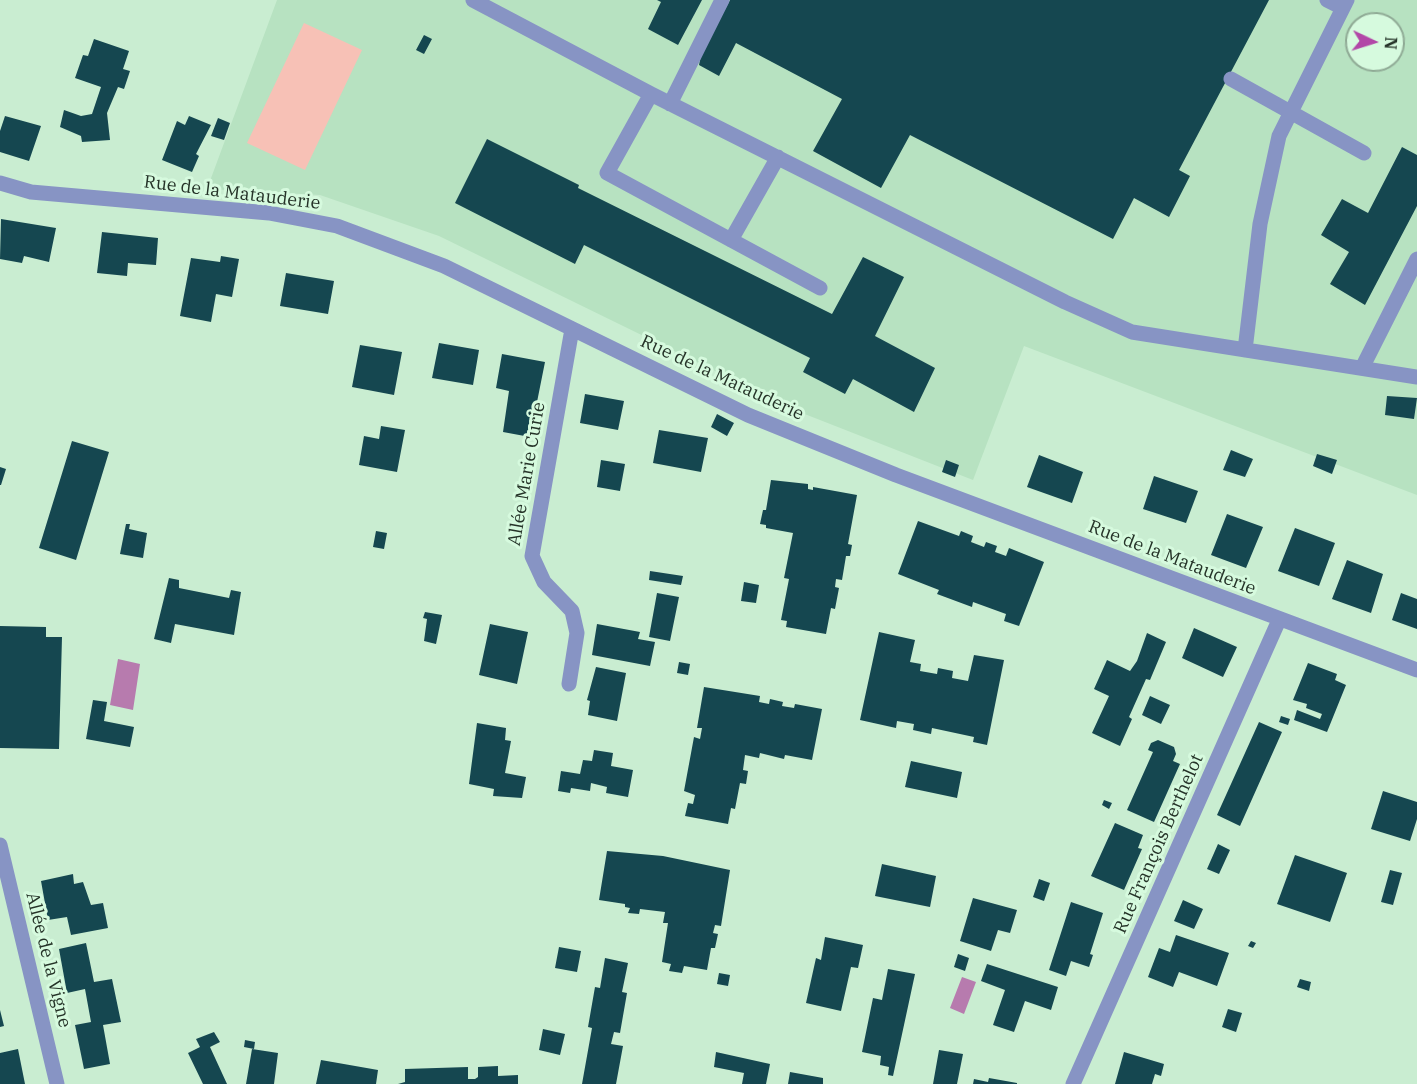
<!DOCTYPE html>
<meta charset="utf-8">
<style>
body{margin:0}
#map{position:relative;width:1417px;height:1084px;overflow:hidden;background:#c9edd1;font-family:"IBM Plex Serif",serif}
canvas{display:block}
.north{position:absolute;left:1345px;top:12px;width:60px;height:60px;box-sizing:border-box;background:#d6fade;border:2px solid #8faa95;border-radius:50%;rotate:94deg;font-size:16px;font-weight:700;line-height:24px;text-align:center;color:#253328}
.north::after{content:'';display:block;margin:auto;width:21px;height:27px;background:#b247a7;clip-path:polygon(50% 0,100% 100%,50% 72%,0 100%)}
</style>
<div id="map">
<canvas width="1417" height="1084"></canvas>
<div class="north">N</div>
</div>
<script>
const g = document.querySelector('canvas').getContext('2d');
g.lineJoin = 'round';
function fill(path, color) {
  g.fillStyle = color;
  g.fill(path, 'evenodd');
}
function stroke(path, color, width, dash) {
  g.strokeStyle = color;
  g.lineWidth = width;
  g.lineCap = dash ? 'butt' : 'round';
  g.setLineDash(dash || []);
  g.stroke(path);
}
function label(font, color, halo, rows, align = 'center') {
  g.font = font + ' "IBM Plex Serif",serif';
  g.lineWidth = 6;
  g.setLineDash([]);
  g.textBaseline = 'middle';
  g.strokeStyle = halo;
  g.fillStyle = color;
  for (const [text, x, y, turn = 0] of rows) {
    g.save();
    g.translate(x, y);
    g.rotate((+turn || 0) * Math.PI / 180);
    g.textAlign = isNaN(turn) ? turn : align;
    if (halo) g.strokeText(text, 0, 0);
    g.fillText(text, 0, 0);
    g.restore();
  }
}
const built = new Path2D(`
 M277,0H1417V495L1024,346L973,480L797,411L439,236L320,195L207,189ZM1357,24H1393V60H1357Z`);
const green = new Path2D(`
 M304,23L362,50L305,170L247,143Z`);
const water = new Path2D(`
 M118,659L140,664L133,710L110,705Z
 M962,977L976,982L964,1014L950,1008Z`);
const building = new Path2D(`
 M657,0H702L678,45L648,29L661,2Z
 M730,0H1269L1179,170L1190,176L1169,217L1134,198L1113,239L910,135L881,188L813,151L842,99L736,43L719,76L699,65L701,55Z
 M424,35L432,39L424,54L416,50Z
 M94,39L129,51L123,69L130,71L124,89L118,87L107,113L110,140L82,142L81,136L60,127L64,110L81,116L92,114L101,87L75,78L83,55L88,56Z
 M5,116L41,126L29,161L0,152V131Z
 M189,116L211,125L196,154L199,156L192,172L162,160L177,121L185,125Z
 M218,118L230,123L224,140L211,136Z
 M487,139L579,185L578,188L832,314L863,257L904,277L875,336L935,368L914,412L853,379L845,394L803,372L810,358L584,245L575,264L455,203Z
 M1402,147L1417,155V206L1365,305L1330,284L1349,252L1321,235L1342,199L1368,213Z
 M1,219L56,228L49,262L24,256L22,263L0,259Z
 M102,232L158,238L156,265L128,263L127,276L97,273Z
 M221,256L239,259L232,297L216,294L211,322L180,316L191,258L220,262Z
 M286,273L334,281L328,314L280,306Z
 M439,343L479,350L473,385L432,378Z
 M360,345L402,352L394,395L352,387Z
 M502,354L545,362L530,437L503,432L509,391L496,388Z
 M585,394L624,401L618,430L580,423Z
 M1387,396L1417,398L1414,419L1385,415Z
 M717,414L734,423L727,436L711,427Z
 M381,426L405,430L397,472L359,465L364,436L379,439Z
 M659,430L708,438L701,472L653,463Z
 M72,441L109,452L76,560L39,548Z
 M1231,450L1253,459L1245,477L1223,470Z
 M1317,454L1337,460L1332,474L1313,466Z
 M1039,455L1083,472L1072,503L1027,487Z
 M601,460L625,464L620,491L597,487Z
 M946,460L959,465L955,477L942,472Z
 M0,467L6,469L1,485H0Z
 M1154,476L1198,491L1186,523L1143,509Z
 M771,480L808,484V489L813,490V487L857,495L848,544L852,545L850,556H846L842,580L836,579L835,587L839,588L835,609L831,608L826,634L786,627L787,621L781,620L789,579L784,578L793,533L766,528V525L760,524L763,510H766Z
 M1227,514L1263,527L1246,568L1211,555Z
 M918,521L959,536L961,531L973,536L971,542L984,547L986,542L997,546L995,552L1006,556L1009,548L1044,562L1019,626L1004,621L1006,614L973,602L972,607L937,594L939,590L898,574Z
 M126,524H130L129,529L147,533L143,558L120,554Z
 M1295,528L1335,543L1319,586L1278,571Z
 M376,531L387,533L384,549L373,547Z
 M1347,560L1383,574L1371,613L1332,599Z
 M650,571L683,576L681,585L649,580Z
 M169,578L179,580V588L229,598L231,590L241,592L234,635L175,624L171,643L154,639Z
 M744,582L759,585L756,603L741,601Z
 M657,593L679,597L670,641L649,637Z
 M1401,593L1417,599V629L1392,620Z
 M425,612L442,615L436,644L424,641L427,619L423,618Z
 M490,624L528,632L517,684L479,675Z
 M597,624L640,632L638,639L655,642L650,666L592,655Z
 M0,626L46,627V637H62L59,749L0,748Z
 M1194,628L1237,647L1223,677L1182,658Z
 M879,632L915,640L910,662L921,664L920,671L937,674L938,668L953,671L952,678L968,681L974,655L1004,660L987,745L973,742L974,737L932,728L931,734L913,730L914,724L897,721L896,728L860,720Z
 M1147,633L1166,642L1150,680L1146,679L1129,717L1132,719L1120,746L1092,733L1109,696L1094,689L1107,660L1130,671L1137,661Z
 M679,662L690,664L688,675L677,673Z
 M1308,663L1337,674L1335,680L1346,685L1327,732L1294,720L1297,710L1320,719L1322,714L1306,708L1307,704L1293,700Z
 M596,667L626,673L617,721L588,715L590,701L587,700Z
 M704,687L760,696L759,702L769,704L770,699L783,702L782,706L794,708L795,704L822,709L812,760L785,755L784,759L760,753L759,758L745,755L743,770L748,771L746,784L740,783L735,809L731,808L728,824L685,816L688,803L693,804L695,795L684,791L694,737L700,739L702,728H697Z
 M1150,696L1170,705L1161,724L1142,715Z
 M93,700L107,702L104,721L134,727L130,747L86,739Z
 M1281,716L1290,719L1288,725L1279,722Z
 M1259,722L1282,732L1240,826L1217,815Z
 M477,723L506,728L505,740L511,741L505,773L526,777L522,798L493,796L494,789L469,784Z
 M1158,740L1174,747L1176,754L1173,761L1180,764L1154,822L1127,810L1153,752L1148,750L1151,743Z
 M594,750L613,753L611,766L633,770L628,797L606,793L607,787L591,783L590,791L571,788L570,793L558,791L561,771L580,774L583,760L592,761Z
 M911,761L962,772L957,798L905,787Z
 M1383,791L1417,802V819L1410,841L1371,829Z
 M1104,800L1112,803L1109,809L1102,805Z
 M1115,823L1143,835L1138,848L1142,849L1124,890L1091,876Z
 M1218,844L1230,850L1219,874L1207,869Z
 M607,851L663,856L730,870L721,926L715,925L713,933L718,934L715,948H711L707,970L684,966L682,973L669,971L671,964L662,962L668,923H663L665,912L640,909L639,914L628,913L630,908L625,907V904L599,900Z
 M1295,855L1347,873L1330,922L1277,904Z
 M882,864L936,876L930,907L875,896Z
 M1390,870L1402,873L1393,905L1381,902Z
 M73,874L74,884L83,882L91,905L103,903L108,928L71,935L67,917L48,920L41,881Z
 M1039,879L1050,883L1044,901L1033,897Z
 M973,898L1017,910L1010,933L998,930L991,951L960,941Z
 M1183,900L1203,909L1194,929L1174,921Z
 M1071,902L1103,913L1090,954L1093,955L1089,967L1071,961L1066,976L1049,970Z
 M1176,935L1229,953L1217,986L1179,972L1173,987L1148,977L1159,948L1170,952Z
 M825,937L863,945L858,968L851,967L841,1011L806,1003L816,958L821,960Z
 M1251,941L1256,943L1253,948L1248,946Z
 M86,943L94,982L112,979L121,1022L103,1025L110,1064L84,1069L75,1025L91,1022L85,989L67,993L59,949Z
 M559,947L581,951L577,972L555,968Z
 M958,954L969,958L965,971L954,967Z
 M605,958L628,963L622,992L627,993L620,1033L614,1032L611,1044L623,1046L616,1084H582L592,1028L588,1027L595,987L600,988Z
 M987,964L1058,987L1051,1010L1025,1001L1014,1032L993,1025L1005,990L981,981Z
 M888,969L915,974L893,1076L888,1075L889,1067L880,1065L881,1056L862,1052L873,998L882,1000Z
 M719,973L730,975L728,986L717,984Z
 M1300,979L1311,982L1309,991L1297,987Z
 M1228,1009L1242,1013L1236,1032L1222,1027Z
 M0,1010L4,1026L0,1027Z
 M543,1029L565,1034L560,1055L539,1050Z
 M214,1032L220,1042L210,1047L227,1084H203L188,1053L200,1047L196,1039Z
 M245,1040L255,1042L254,1049L244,1047Z
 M18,1049L25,1084H0V1053Z
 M252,1049L278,1053L274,1084H246Z
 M939,1050L963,1054L957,1084H933Z
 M716,1052L770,1064L766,1084H742L744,1073L714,1067Z
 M1124,1052L1164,1064L1161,1076L1155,1074L1152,1084H1115Z
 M321,1060L378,1070L376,1084H316Z
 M498,1066V1076L518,1075V1084H398L405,1082V1069L468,1067V1079H475L478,1077V1067Z
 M790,1072L823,1078V1084H788Z
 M989,1078L1017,1083V1084H973L974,1079L988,1082Z`);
const minor = new Path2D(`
 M473,0L651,94L1065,302L1132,332L1417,377
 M1327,0L1343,8
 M1231,79L1364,153
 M651,94L607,173L820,288
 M670,104L722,0
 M0,183L31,192L269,213L337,226L444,266L748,415L896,475L1417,670
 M731,240L778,157
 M1245,350L1260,224L1279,136L1347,0
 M1362,368L1417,259
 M569,684L577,633L572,611L544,582L532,556L572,329
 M0,845L57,1084
 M1073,1084L1279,620`);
const streetNames = [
 ["Rue de la Matauderie",232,193,7],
 ["Rue de la Matauderie",722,378,25],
 ["Allée Marie Curie",527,474,-80],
 ["Rue de la Matauderie",1172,558,21],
 ["Rue François Berthelot",1159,844,-66],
 ["Allée de la Vigne",48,960,76]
];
fill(built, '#b7e2c1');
fill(green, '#f7c1b6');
fill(water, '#b77bae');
fill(building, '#154750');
stroke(minor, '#8794c4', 15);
label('18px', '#253328', '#d6fade', streetNames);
</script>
